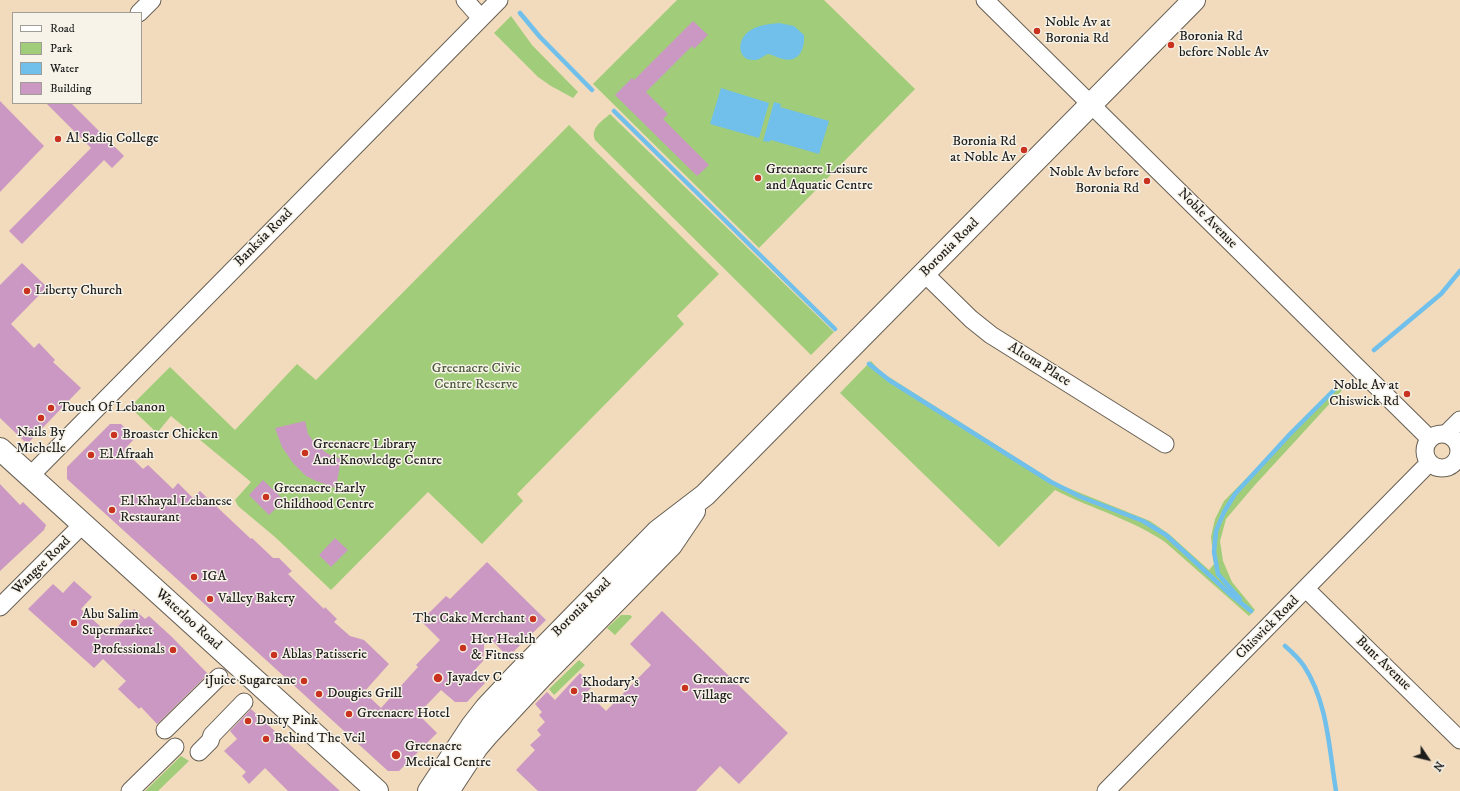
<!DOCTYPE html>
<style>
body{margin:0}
#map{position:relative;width:1460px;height:791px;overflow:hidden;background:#f1dbbc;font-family:"IM FELL DW Pica",serif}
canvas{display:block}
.legend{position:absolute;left:12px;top:12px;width:130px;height:92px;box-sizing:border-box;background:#f7f3e8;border:1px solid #9f9d96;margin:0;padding:5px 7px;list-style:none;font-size:12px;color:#1c1c1c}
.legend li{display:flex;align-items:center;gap:8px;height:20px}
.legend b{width:20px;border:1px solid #9f9d96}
.north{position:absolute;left:1408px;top:739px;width:40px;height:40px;-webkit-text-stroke:3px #f7f3e8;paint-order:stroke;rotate:125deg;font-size:11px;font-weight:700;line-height:16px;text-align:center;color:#1c1c1c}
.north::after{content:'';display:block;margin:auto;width:14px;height:18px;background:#1c1c1c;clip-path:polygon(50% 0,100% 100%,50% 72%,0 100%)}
</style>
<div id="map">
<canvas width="1460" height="791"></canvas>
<ul class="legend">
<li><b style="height:5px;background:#fff"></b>Road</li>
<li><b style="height:11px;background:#a1cd7a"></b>Park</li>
<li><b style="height:11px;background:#70c0eb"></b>Water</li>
<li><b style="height:11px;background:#ca98c2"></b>Building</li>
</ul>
<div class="north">N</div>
</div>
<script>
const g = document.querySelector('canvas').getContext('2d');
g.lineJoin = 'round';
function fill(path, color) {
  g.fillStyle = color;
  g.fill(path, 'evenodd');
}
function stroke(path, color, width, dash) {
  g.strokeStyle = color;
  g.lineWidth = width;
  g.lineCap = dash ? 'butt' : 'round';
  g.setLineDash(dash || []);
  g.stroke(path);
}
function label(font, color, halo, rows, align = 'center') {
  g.font = font + ' "IM FELL DW Pica",serif';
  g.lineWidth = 3;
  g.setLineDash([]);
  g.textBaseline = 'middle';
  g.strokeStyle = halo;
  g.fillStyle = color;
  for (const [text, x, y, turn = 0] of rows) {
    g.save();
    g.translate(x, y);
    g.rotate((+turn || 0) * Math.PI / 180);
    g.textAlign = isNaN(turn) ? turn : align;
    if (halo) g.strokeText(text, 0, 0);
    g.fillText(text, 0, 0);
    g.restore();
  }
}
const green = new Path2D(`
 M677,0H824L915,89L759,248L593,84Z
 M511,16L532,45L578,92L573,98L551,86L538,77L494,33Z
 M610,114L834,332L811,355L595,140C590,128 602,121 610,114Z
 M569,125L719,274L677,316L684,324L517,494L523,501L482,544L428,492L331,590L275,537L238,506L235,500L251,482L171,416L157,433L135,412L134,403L170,367L235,430L297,364L316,380Z
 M871,361L881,372L1058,484L1150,521L1169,534L1209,570L1214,564L1211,537L1215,519L1224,501L1341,382L1345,387L1254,486L1226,519L1220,541L1223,561L1232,582L1255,610L1249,616L1165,542C1131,519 1092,509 1055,490L999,547L840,393Z
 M621,615H630L632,617L615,635L607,628Z
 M579,660L585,665L554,695L549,689Z
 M181,756L189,761L158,791H145Z`);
const water = new Path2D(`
 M779,23L794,26L804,35C805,49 799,63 783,59C777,58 774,55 768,54C763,56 761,59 756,60C736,62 736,38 751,30C759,25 770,24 779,23Z
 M721,88L769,103L759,138L710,124Z
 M774,102L781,104L780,107L829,121L819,154L771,140L769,142L763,141Z`);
const stream = new Path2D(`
 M520,13L540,37L592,90
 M614,111L835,329
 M1374,350L1441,294L1460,271
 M869,364L889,380L1051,482L1081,497L1143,521L1166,535L1231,595L1251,611
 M1240,599L1218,574L1214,552L1216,531L1224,512L1235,494L1290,434L1336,388
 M1285,646C1292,652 1299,659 1304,666C1328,703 1329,749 1336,791`);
const building = new Path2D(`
 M693,21L708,35L694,49L692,46L646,92L668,114L663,119L709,165L697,176L615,95L632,78L634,80Z
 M0,101L44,146L0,192Z
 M46,103H71L124,156L112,168L104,160L22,244L9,231L91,148Z
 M22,263L47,287L11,324L34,348L39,343L55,360L53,362L81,388L29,442L24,441L0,418V285Z
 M305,421L308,434L316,445L328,454L341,459L336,488L316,481L306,476L293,463L282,447L275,428Z
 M110,424H121L135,438L124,450L143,469L148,465L173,489L178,483L193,498L200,491L251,539L252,538L273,558H279L292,571L288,574L324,609L325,607L337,619L334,622L350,636L364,640L389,664L364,692L381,708L418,667L416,665L440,640L421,621L446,596L450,599L487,562L546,620L508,657L485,633L483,661L473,672L485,683L467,702H455L441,690L418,714L437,733L399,771H388L67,479V467Z
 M263,480L284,500L269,515L249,495Z
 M0,484L20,505L23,502L46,525L44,530L0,571Z
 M335,538L348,550L331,567L319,555Z
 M74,581L92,597L81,609L110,635L134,609L145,619L149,616L172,637L208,674L157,724L141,707L139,709L118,689L126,681L103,659L94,668L28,609L53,584L63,593Z
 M662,611L788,733L739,784L720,766L696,791H538L516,770L535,750L530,745L541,735L537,730L545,722L539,715L542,712L535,704L547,692L555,700L580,673L593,686L587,692L606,711L651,665L630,644Z
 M251,709L340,791H288L265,768L249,784L242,776L246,772L224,751L237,739L230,731Z`);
const minor = new Path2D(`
 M465,0L481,18
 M985,0L1429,438
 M139,13L152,0
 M924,273L971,319L991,335L1165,444
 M1425 451a17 17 0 1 1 34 0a17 17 0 1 1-34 0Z
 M1446,434L1460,420
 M30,476L499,0
 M1306,589L1460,740
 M0,607L83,524
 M165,730L219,677
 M199,752L210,741L212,735L244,702
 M130,791L175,747
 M1106,791L1429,463`);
const major = new Path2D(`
 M0,449L377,791
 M429,791L472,726L486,708L516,676L658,531L705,495L1194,0
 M448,791L477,747L488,734L542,676L671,545L694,511`);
const markers = [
 [1037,31,4,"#c8321e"],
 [1171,45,4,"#c8321e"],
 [58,139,4,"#c8321e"],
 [1024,150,4,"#c8321e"],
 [758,178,4,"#c8321e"],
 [1147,181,4,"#c8321e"],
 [27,291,4,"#c8321e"],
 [1407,394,4,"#c8321e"],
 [51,408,4,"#c8321e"],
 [41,418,4,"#c8321e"],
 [114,435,4,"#c8321e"],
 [305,453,4,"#c8321e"],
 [91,455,4,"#c8321e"],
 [266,497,4,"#c8321e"],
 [112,510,4,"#c8321e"],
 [194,577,4,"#c8321e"],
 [210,599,4,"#c8321e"],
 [533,619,4,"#c8321e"],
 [74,623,4,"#c8321e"],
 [463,648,4,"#c8321e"],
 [173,650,4,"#c8321e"],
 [274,655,4,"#c8321e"],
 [438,678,5,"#c8321e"],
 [304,681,4,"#c8321e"],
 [685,688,4,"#c8321e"],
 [574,691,4,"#c8321e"],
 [319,694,4,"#c8321e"],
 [349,714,4,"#c8321e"],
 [248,721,4,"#c8321e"],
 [266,739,4,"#c8321e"],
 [396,755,5,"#c8321e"]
];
const poiNames = [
 ["Noble Av at",1045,23],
 ["Boronia Rd",1045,39],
 ["Boronia Rd",1179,37],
 ["before Noble Av",1179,53],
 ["Al Sadiq College",66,139],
 ["Boronia Rd",1016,142,"right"],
 ["at Noble Av",1016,158,"right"],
 ["Greenacre Leisure",766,170],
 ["and Aquatic Centre",766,186],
 ["Noble Av before",1139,173,"right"],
 ["Boronia Rd",1139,189,"right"],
 ["Liberty Church",35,291],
 ["Noble Av at",1399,386,"right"],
 ["Chiswick Rd",1399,402,"right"],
 ["Touch Of Lebanon",59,408],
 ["Nails By",41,433,"center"],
 ["Michelle",41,449,"center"],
 ["Broaster Chicken",122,435],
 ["Greenacre Library",313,445],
 ["And Knowledge Centre",313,461],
 ["El Afraah",99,455],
 ["Greenacre Early",274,489],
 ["Childhood Centre",274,505],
 ["El Khayal Lebanese",120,502],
 ["Restaurant",120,518],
 ["IGA",202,577],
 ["Valley Bakery",218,599],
 ["Abu Salim",82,615],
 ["Supermarket",82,631],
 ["The Cake Merchant",525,619,"right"],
 ["Her Health",471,640],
 ["& Fitness",471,656],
 ["Professionals",165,650,"right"],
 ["Ablas Patisserie",282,655],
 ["Jayadev C",447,678],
 ["Greenacre",693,680],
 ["Village",693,696],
 ["iJuice Sugarcane",296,681,"right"],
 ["Khodary's",582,683],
 ["Pharmacy",582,699],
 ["Dougies Grill",327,694],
 ["Greenacre Hotel",357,714],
 ["Dusty Pink",256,721],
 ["Behind The Veil",274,739],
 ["Greenacre",405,747],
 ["Medical Centre",405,763]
];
const streetNames = [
 ["Noble Avenue",1207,219,45],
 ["Banksia Road",264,238,-45],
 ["Boronia Road",950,248,-45],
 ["Altona Place",1039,365,32],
 ["Wangee Road",42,566,-45],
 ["Boronia Road",582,608,-45],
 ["Waterloo Road",188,620,42],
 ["Chiswick Road",1268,628,-45],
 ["Bunt Avenue",1383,664,44]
];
const parkNames = [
 ["Greenacre Civic",476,369],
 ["Centre Reserve",476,385]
];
fill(green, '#a1cd7a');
fill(water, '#70c0eb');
stroke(stream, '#70c0eb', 4.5);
fill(building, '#ca98c2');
stroke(minor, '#675f54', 19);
stroke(major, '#675f54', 24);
stroke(minor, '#fff', 17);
stroke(major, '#fff', 22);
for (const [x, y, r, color] of markers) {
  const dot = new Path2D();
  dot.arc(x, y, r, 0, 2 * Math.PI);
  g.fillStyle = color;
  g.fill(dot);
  stroke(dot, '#f7f3e8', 1.5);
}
label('14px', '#1c1c1c', '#f7f3e8', poiNames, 'left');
label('14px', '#1c1c1c', '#f7f3e8', streetNames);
label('14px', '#4b5a3d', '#f7f3e8', parkNames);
</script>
